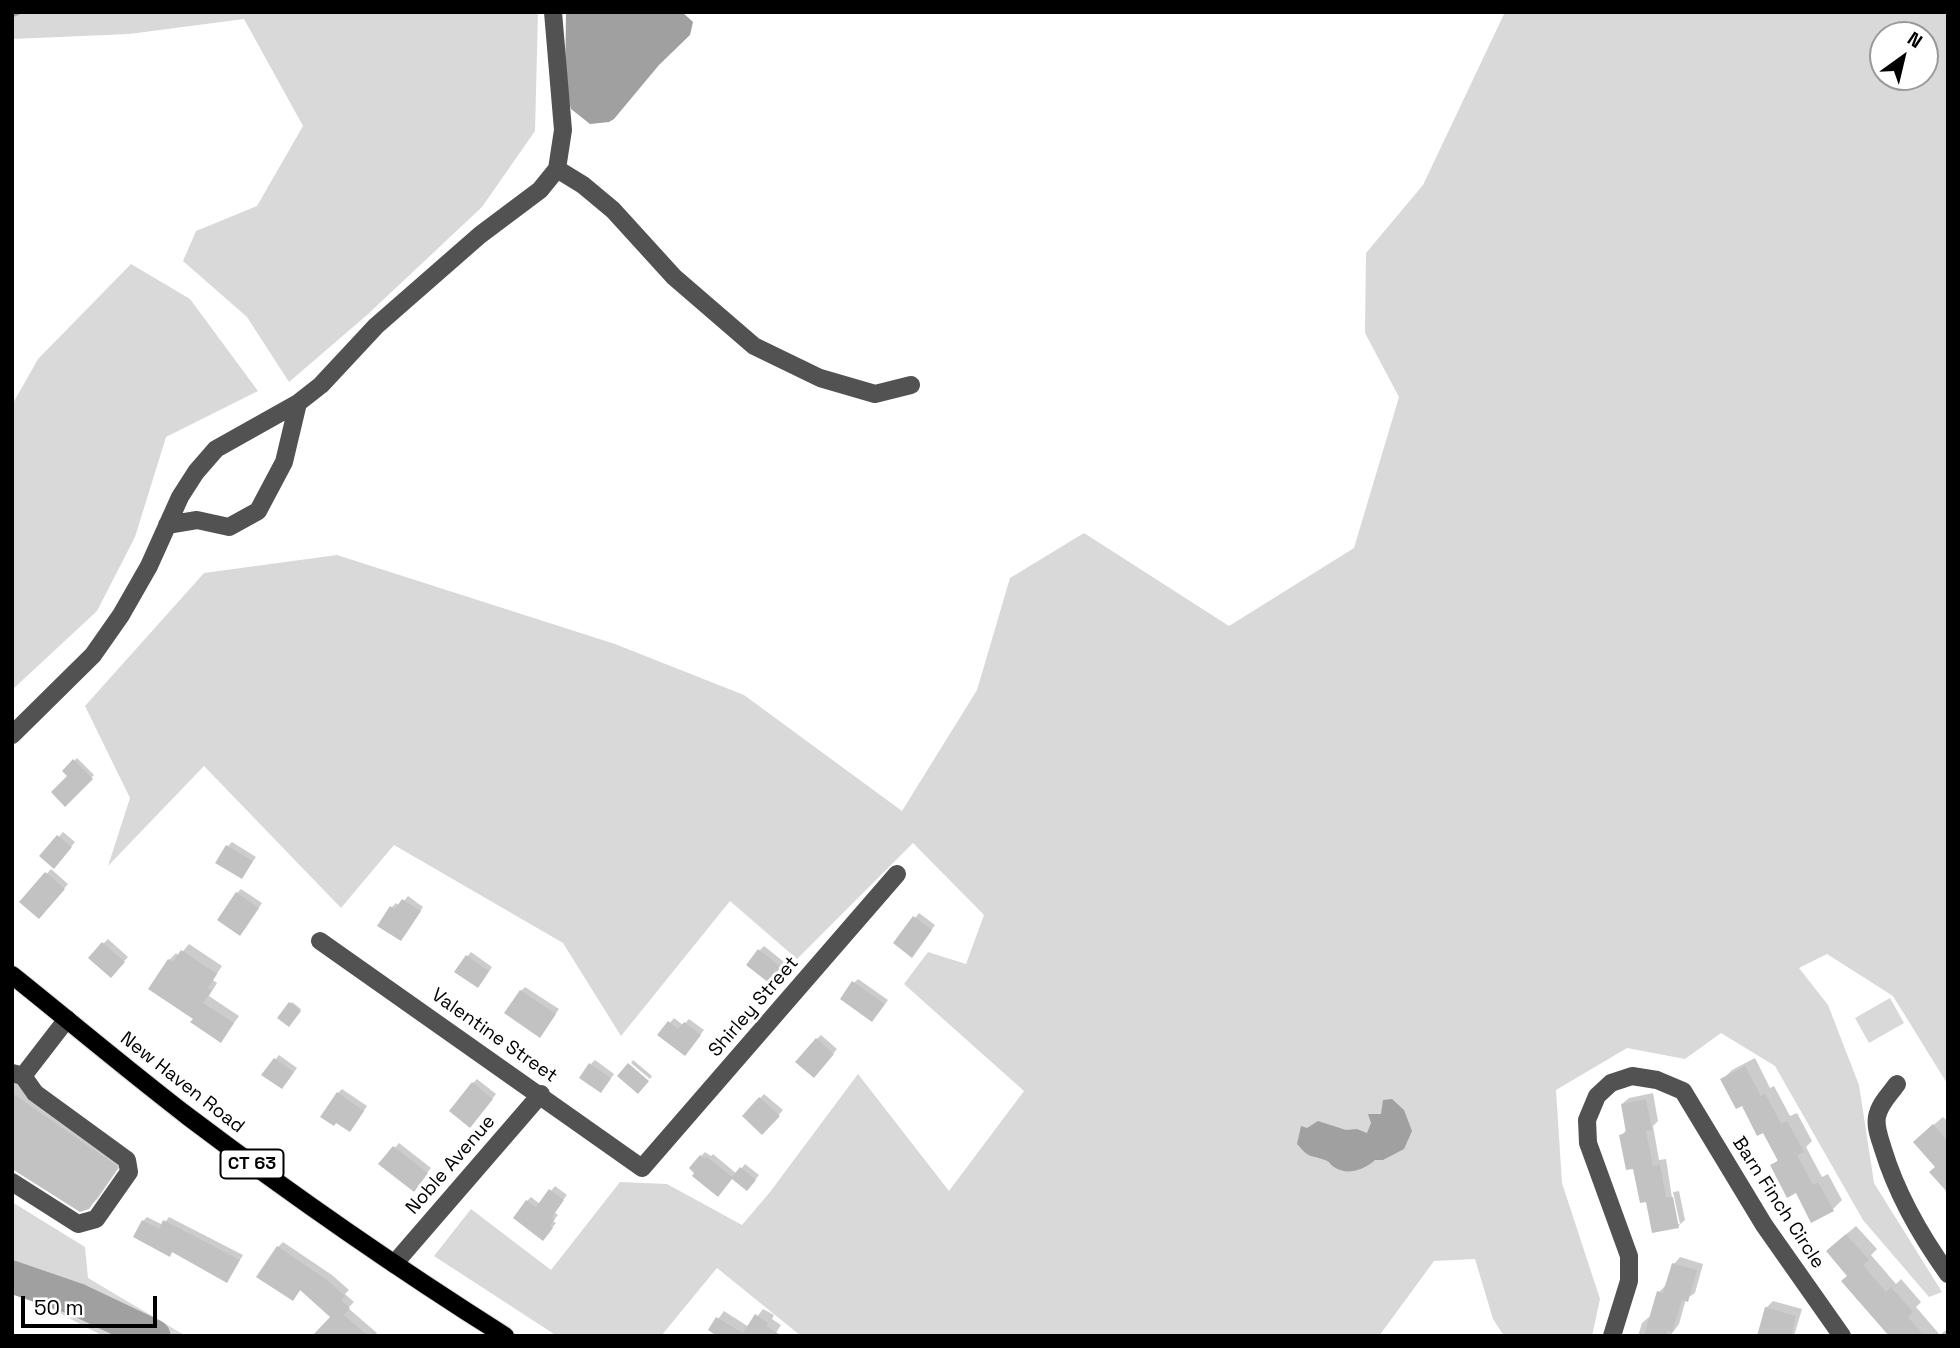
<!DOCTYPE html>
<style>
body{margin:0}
#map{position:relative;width:1960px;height:1348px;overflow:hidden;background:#fff;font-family:"Space Grotesk",sans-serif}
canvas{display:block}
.frame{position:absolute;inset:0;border:14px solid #000;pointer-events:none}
.north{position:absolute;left:1869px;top:21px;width:70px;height:70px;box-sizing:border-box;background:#fff;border:2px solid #999;border-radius:50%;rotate:34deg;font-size:19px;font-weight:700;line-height:28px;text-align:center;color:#000}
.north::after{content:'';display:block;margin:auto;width:24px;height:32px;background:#000;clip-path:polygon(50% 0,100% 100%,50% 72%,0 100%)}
.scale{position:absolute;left:21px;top:1296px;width:136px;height:32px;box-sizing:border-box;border:4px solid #000;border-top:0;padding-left:9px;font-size:21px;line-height:24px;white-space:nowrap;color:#000;-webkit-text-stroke:5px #fff;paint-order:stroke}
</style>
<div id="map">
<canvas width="1960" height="1348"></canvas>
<div class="frame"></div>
<div class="north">N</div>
<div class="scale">50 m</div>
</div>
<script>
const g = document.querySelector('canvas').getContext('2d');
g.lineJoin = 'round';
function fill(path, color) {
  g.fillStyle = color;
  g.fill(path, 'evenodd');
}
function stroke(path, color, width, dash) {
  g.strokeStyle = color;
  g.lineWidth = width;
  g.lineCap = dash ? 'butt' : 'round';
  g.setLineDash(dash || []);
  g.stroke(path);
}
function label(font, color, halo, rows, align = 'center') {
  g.font = font + ' "Space Grotesk",sans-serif';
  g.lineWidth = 6;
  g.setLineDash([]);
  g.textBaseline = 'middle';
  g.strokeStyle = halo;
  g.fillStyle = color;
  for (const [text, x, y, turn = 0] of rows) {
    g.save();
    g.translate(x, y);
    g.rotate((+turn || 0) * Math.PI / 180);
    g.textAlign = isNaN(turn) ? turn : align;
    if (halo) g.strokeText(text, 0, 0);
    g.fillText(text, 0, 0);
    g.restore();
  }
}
const green = new Path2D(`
 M12,12H538L535,131L482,207L367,315L289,382L247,317L183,261L196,231L257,206L303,126L244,19L129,34L12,39Z
 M1505,12H1948V1085L1893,996L1827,954L1799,968L1828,1005L1859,1085L1874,1183L1942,1292L1929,1297L1863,1220L1775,1066L1721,1033L1685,1059L1627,1048L1556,1090L1562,1183L1600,1299L1592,1336H1504L1493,1319L1475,1259L1434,1261L1379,1336H801L717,1268L661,1336H557L434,1256L471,1209L551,1270L620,1182L667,1184L742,1225L770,1192L858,1074L949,1191L1024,1091L904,984L928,952L966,964L984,915L913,843L797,959L730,901L621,1036L563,943L394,845L341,908L204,766L108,866L130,798L85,706L204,573L337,555L615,644L744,695L902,811L977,690L1010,578L1084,533L1229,626L1354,548L1399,397L1365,333L1366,253L1423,185ZM1883,35H1925V77H1883Z
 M131,264L190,299L258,391L166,437L135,537L97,611L12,690V405L38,359Z
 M1890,998L1904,1023L1869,1043L1855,1018Z
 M12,1202L85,1247L88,1278L186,1336H103L46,1306L12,1292Z`);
const water = new Path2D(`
 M566,12H682L693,22L690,35L659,65L614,119L609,122L590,124L571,109L565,86Z
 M1392,1099L1404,1110L1412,1131L1404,1149L1383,1160H1375C1364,1170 1347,1176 1334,1167C1327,1162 1332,1163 1325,1160C1308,1154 1310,1159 1297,1144L1301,1126L1307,1128L1318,1121L1346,1130L1357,1129L1367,1133L1371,1123L1368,1114H1381L1383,1100Z`);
const shadow = new Path2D(`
 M77,758L94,775L65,804L69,776L64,771Z
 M63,832L75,842L58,862L42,856Z
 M232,842L256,857L242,877L228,846Z
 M51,869L68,884L43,913L21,902Z
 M241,889L262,903L244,930L237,893Z
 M408,896L423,907L405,935L392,907L396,903L400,906Z
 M919,913L935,925L916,951L895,943Z
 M108,939L128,957L110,976L90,957Z
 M189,944L222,966L213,980L217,983L209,996L239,1016L221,1041L195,1019L169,960L176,953L179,956Z
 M764,946L784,962L772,977L760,950Z
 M471,952L492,967L482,982L467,957Z
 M858,979L888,1000L876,1016L854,983Z
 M525,987L559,1009L544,1031L521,991Z
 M292,1002L301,1009L289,1025L279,1018Z
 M674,1018L683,1025L689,1019L704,1030L688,1050L660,1034Z
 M821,1035L837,1049L818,1071L817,1039Z
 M279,1055L297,1068L286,1083L264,1074Z
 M1755,1058L1770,1088L1774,1086L1790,1116L1797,1113L1812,1141L1806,1147L1822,1177L1828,1174L1842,1200L1833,1209L1796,1191L1772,1166L1779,1159L1764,1130L1723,1079L1732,1070Z
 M595,1060L614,1074L605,1087L591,1064Z
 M633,1060L652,1076L650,1079L631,1063Z
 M12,1078L125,1159L98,1198L88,1208L12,1166Z
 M477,1079L496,1094L474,1122L473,1083Z
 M342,1089L367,1106L354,1126L338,1093Z
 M1653,1093L1658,1121L1653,1126L1659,1160L1666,1159L1676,1224H1680L1673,1192L1679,1191L1685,1220L1678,1226L1647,1200L1621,1136L1627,1129L1622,1104L1629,1098Z
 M764,1094L783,1110L762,1133L744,1116Z
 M1943,1117L1948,1122V1190L1924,1133Z
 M399,1143L431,1168L417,1185L381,1164Z
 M705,1152L711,1156L713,1154L737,1174L745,1164L759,1175L751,1185L733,1177L722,1191L701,1156Z
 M555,1186L567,1195L554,1212L558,1215L553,1221L556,1223L547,1234L527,1201L531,1197L540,1204Z
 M147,1217L163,1225L169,1217L243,1255L227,1281L173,1251L170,1254L143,1221Z
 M1856,1226L1877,1249L1871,1255L1896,1284L1901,1279L1921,1302L1916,1307L1940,1335L1946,1330L1948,1336H1892L1849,1276L1837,1242Z
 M283,1242L332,1275L349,1290L345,1294L354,1302L348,1308L377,1333L375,1336H315L333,1317L301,1289L293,1299L278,1247Z
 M1680,1257L1703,1264L1695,1293L1686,1299L1679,1324L1670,1336H1638L1642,1323L1649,1317H1651L1659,1292L1665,1286L1674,1264Z
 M1773,1301L1802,1309L1794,1336H1758L1766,1308Z
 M763,1309L774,1315L772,1319L781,1325L774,1336H720L710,1330L724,1311L749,1327Z`);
const stream = new Path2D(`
 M12,15L19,12`);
const river = new Path2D(`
 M12,1277L76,1299L154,1336`);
const building = new Path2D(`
 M73,759L93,779L65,807L51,792L67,776L62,771Z
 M57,835L72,847L54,869L39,856Z
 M226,845L253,861L242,879L215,863Z
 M45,872L65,889L39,919L19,902Z
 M236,892L259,908L240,936L217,920Z
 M402,899L421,911L401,941L377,926L390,906L395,909Z
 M913,916L932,930L912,958L893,943Z
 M102,942L125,962L111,978L88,958Z
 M758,949L781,967L769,983L746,965Z
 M181,950L217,974L208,988L212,990L203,1003L234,1023L221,1043L190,1022L193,1019L148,989L168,959L173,962Z
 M466,955L489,971L478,988L454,972Z
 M852,981L885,1004L872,1022L840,999Z
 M520,990L556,1014L540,1038L504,1013Z
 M289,1002L301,1011L289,1027L277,1018Z
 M668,1021L678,1029L684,1022L701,1035L685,1056L657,1035Z
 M816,1038L834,1054L814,1078L795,1062Z
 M274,1058L294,1072L282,1089L261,1075Z
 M589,1063L611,1078L601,1093L579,1078Z
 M628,1063L649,1081L638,1094L617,1076Z
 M1745,1066L1761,1096L1765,1093L1781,1124L1787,1121L1804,1152L1797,1155L1813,1185L1818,1182L1834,1211L1811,1223L1796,1193L1787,1198L1770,1165L1778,1161L1763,1133L1757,1136L1742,1106L1736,1109L1720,1079Z
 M472,1082L493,1099L470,1128L449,1111Z
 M337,1092L364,1111L350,1132L336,1123L334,1126L320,1117Z
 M12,1093L117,1166V1169L89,1209L80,1212L12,1169Z
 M759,1097L780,1116L762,1135L742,1116Z
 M1646,1099L1652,1130L1646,1131L1653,1166L1660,1164L1666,1198L1673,1197L1679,1228L1652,1233L1646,1202L1640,1203L1633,1169L1626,1170L1619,1135L1626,1133L1621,1104Z
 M1933,1124L1948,1142V1193L1929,1172L1935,1167L1913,1142Z
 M393,1146L428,1173L414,1192L378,1164Z
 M700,1155L705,1159L707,1157L732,1177L740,1167L756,1180L747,1191L732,1179L718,1197L692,1176L694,1173L689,1168Z
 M549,1189L564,1200L552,1217L555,1219L550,1225L553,1228L543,1241L513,1218L526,1200L536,1207Z
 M142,1220L159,1229L163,1220L240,1260L227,1283L172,1252L170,1257L133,1237Z
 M1846,1234L1869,1260L1863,1265L1886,1292L1891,1287L1913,1312L1908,1317L1924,1336H1889L1841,1281L1847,1276L1826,1251Z
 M277,1246L327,1280L345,1296L341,1300L350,1308L344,1315L368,1336H312L330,1317L300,1290L293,1301L256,1277Z
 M1672,1263L1697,1270L1688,1302L1682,1300L1672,1332L1668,1331L1666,1336H1644L1657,1291L1663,1293Z
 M1765,1307L1796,1316L1791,1336H1757Z
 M755,1314L768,1323L766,1326L782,1336H717L708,1330L716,1317L743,1333Z`);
const minor = new Path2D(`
 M557,169L583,185L613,210L674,277L754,346L820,378L875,394L911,385
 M167,525L197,520L229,527L258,511L284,462L298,403
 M12,735L93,655L121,615L149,566L180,497L196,472L216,449L298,403L321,385L376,326L480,235L540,190L557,169L563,130L553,12
 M320,941L642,1168L897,874
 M12,1073L23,1076L35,1093L127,1160L129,1172L96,1219L78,1224L12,1182
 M23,1076L67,1019
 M1897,1084C1890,1094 1879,1104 1877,1117C1875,1127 1880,1139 1883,1149C1897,1195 1920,1235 1948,1274
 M394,1264L541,1094
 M1612,1336L1629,1281V1256L1588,1143L1587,1120L1597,1096L1611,1083L1632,1076L1657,1080L1683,1091L1764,1225L1842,1336`);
const major = new Path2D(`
 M12,975C72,1023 130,1072 190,1118C292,1195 397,1268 505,1336`);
const shields = [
 [252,1164,63]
];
const shieldNames = [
 ["CT 63",252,1164]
];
const streetNames = [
 ["Shirley Street",754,1007,-49],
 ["Valentine Street",494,1036,35],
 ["New Haven Road",182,1083,38],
 ["Noble Avenue",451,1165,-49],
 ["Barn Finch Circle",1778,1203,57]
];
fill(green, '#d9d9d9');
fill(water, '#a0a0a0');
fill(shadow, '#0003');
stroke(stream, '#a0a0a0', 5);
stroke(river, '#a0a0a0', 33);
fill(building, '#c2c2c2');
stroke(major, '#dbdbdb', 20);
stroke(minor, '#525252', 18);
stroke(major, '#000', 18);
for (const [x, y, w] of shields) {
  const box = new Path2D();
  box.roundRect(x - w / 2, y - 14.5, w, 29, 5);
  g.fillStyle = '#fff';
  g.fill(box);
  stroke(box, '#000', 2);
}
label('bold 18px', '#000', null, shieldNames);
label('19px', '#000', '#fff', streetNames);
</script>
